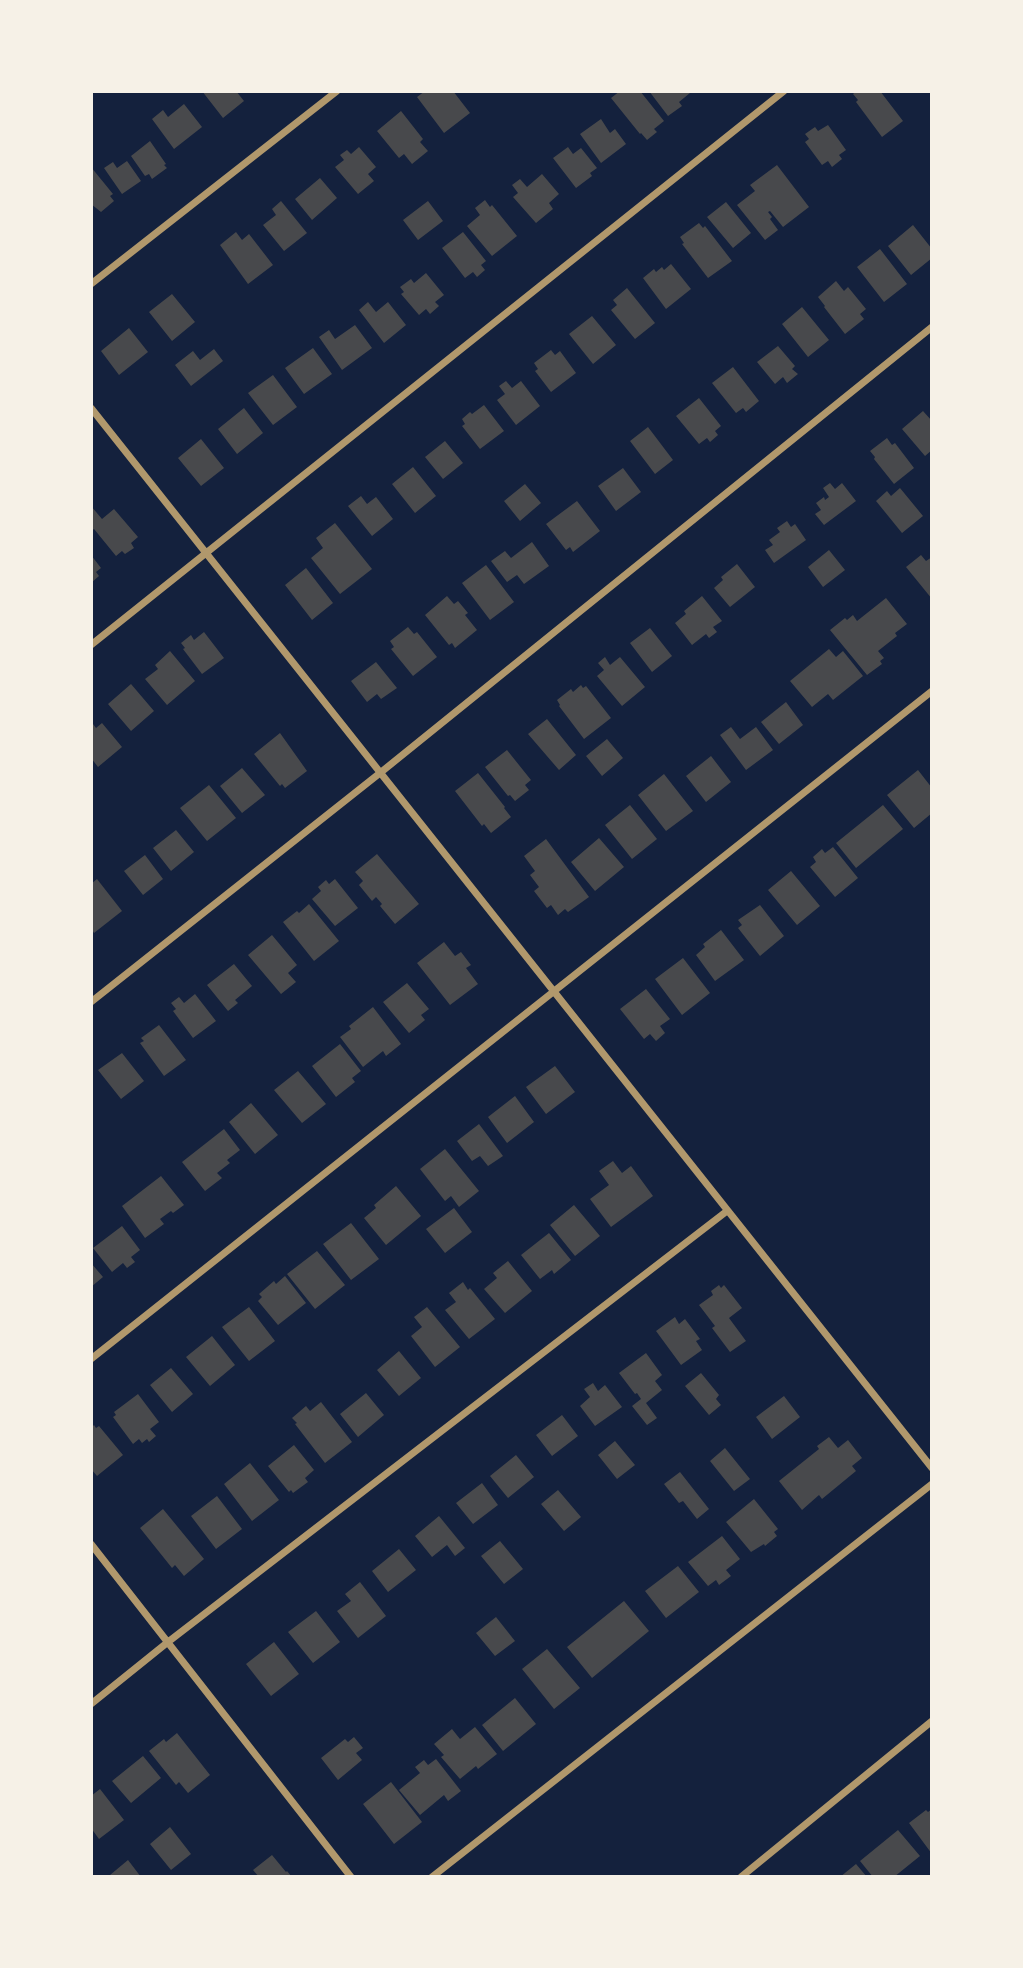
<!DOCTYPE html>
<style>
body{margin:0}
#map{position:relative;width:1023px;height:1968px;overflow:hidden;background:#14213d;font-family:"Sofia Sans Condensed",sans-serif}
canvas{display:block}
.frame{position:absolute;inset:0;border:93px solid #f6f1e7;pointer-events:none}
</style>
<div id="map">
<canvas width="1023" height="1968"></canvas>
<div class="frame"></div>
</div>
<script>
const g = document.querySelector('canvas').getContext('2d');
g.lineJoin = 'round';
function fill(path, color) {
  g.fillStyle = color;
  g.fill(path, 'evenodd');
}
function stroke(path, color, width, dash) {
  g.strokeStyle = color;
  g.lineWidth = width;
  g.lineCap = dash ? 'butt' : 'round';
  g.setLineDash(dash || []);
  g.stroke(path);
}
const building = new Path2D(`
 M202,91H236L244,101L223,118Z
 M425,91H453L470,113L444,133L417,97Z
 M620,91H640L664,121L654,129L657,132L647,140L641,133L640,134L611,98Z
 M649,91H688L690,93L679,102L682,106L668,116Z
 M856,91H880L903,121L882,137L856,102L858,100L853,94Z
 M184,104L202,127L174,149L152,119L163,110L168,117Z
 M401,111L423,139L420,142L428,151L412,164L404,154L399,158L377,131Z
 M601,119L610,133L615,129L626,144L601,163L580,134Z
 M828,125L846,150L839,155L842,159L832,167L828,161L822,165L805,142L809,139L805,134L815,127L818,131Z
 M150,141L166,164L164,165L167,168L152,179L149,174L145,176L131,156Z
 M359,147L376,167L368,174L374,181L358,194L335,167L344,160L340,155L347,150L351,154Z
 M568,147L573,154L581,148L597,168L590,173L592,176L576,188L553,158Z
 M127,161L141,181L122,194L104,168L113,162L117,168Z
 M777,165L809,207L783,227L770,211L768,212L772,217L770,219L778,230L765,240L737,205L755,191L750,185Z
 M91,167L113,194L110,196L114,201L101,212L91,204Z
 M542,174L559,194L549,203L553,209L536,223L513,197L518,193L512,185L520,179L527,187Z
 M320,178L337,198L312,220L295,199Z
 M485,200L490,207L492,205L517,236L492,256L467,226L480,215L475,208Z
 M281,201L307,233L284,251L263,225L276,215L272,209Z
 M428,201L443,221L418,240L403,220Z
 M726,202L751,233L733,248L707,217Z
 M699,223L703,228L705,226L732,261L708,278L682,244L684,243L680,237Z
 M913,225L932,249V258L911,275L888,246Z
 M236,232L242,240L249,234L273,265L248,284L220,245Z
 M463,232L486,261L481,265L485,270L477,277L473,272L465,278L442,248Z
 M880,249L907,284L884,302L857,267Z
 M671,264L691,289L666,309L643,278L654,269L656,272L662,267L664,270Z
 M426,273L444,295L435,302L439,306L430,314L426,309L419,315L401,294L404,292L400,287L411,279L414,283Z
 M836,281L844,291L848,287L866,309L860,314L864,319L845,334L824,307L825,306L818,297Z
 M627,288L655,323L635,339L611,310L617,305L613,300Z
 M172,294L195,322L172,341L149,312Z
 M368,302L376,312L388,302L406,325L384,343L359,310Z
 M802,307L829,340L808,357L782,324Z
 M592,316L616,345L593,364L569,334Z
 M355,325L372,348L342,370L319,337L329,330L335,339Z
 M129,328L148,352L119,375L101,351Z
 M778,346L795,366L792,369L798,374L787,383L783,377L775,384L757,362Z
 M313,348L332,374L304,394L285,368Z
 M214,349L223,361L191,386L175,365L193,351L200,360Z
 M551,350L555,355L560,351L576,373L551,392L535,371L538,369L534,363Z
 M733,367L759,401L746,412L743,408L736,413L712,383Z
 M273,375L297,407L273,425L248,393Z
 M506,381L512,388L521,381L540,406L516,425L497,400L505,394L499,386Z
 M699,398L721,426L715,431L718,435L710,442L707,438L699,444L676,416Z
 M484,405L504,431L480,449L462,426L465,424L462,419L470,412L472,414Z
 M244,408L263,433L237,454L218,429Z
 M923,411L932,421V450L925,456L902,429Z
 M648,427L673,460L655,474L630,441Z
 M887,438L892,445L895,443L914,468L894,484L874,459L875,457L870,451Z
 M201,439L224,468L201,486L178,458Z
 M445,441L463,463L443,479L425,457Z
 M413,467L436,496L415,513L392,484Z
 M623,468L641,492L616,511L598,486Z
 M830,483L835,489L842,483L856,501L824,525L815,514L821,510L816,503L824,497L825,500L829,497L823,488Z
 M525,484L541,503L520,521L504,501Z
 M900,488L923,516L902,533L876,501L887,491L891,496Z
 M361,496L367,504L376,497L393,519L372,536L348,506Z
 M577,501L600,531L573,552L570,547L566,550L546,524Z
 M91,506L102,519L114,509L138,537L131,543L134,548L125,554L122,551L116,556L94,529L91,531Z
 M787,521L791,527L795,524L806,540L774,563L765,550L773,545L769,540L780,532L777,528Z
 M335,523L372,569L340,594L311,558L323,548L316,538Z
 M532,542L549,566L524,584L517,575L507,582L491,561L505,551L511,558Z
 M829,550L845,570L823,587L808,567Z
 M91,555L101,568L96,572L99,576L91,583Z
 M921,555L926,561L932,557V599L906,567Z
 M737,564L755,587L730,607L714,588L723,580L721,577Z
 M486,565L514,602L490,620L462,583Z
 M306,568L333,603L312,620L285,585Z
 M447,596L454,604L458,601L468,613L465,615L477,630L455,648L452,643L449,645L425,615Z
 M702,596L722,621L713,627L717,632L709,638L706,634L692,645L675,623L686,614L684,611Z
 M886,598L907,624L895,633L897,636L878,651L884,658L880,661L882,664L867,675L830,630L845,618L847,620L853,615L857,621Z
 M408,627L414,634L417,632L437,657L413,676L391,649L394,647L390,641Z
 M650,628L672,656L652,672L630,643Z
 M204,632L224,658L202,674L183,649L185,648L181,643L191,635L194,640Z
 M829,649L836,657L843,651L863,676L833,700L828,694L812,707L790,681Z
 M170,651L195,681L167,705L145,679L158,669L155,665Z
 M605,657L610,665L620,657L645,687L622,706L597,676L604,670L598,663Z
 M376,662L397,688L381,699L377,694L367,702L351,681Z
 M131,684L154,711L131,731L108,704Z
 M581,685L583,688L586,686L611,718L584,739L559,706L560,705L557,700L571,689L573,692Z
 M786,702L803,725L779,744L761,722Z
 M547,719L576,755L559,770L528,734Z
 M102,723L122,747L98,767L91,758V726L93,724L96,728Z
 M731,727L740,739L756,727L773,750L746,770L720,735Z
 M280,733L307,771L285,788L282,784L280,786L254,754Z
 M607,739L623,758L602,776L586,756Z
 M507,750L531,780L525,785L529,790L515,801L510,795L508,796L485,767Z
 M711,756L731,782L706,802L686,776Z
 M242,768L265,795L242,813L220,786Z
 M918,770L932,788V813L914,828L887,795Z
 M478,773L505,807L504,808L511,817L491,833L484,824L482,826L455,791Z
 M664,774L693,811L666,831L638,795Z
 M209,785L236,818L207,841L180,808Z
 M630,805L657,839L632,859L605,825Z
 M883,805L903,829L856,868L836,843Z
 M176,830L194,852L171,871L153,848Z
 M599,838L624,867L595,891L571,862Z
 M546,839L589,897L568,912L565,909L558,915L551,905L547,908L534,891L539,887L530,875L535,871L524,856Z
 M833,847L858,878L835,897L810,867L816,862L813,857L822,849L825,853Z
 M377,854L419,904L395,924L380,906L382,904L376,897L372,901L359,885L363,881L355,872Z
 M145,855L163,879L143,895L124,871Z
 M791,871L820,906L797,925L768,890Z
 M97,879L122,911L94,933L91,928V884Z
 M335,879L358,908L335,926L312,899L321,891L318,887L326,880L329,884Z
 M309,904L339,941L314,961L283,922L297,911L299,913Z
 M760,905L784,936L760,956L738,928L742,925L738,920Z
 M721,930L744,960L715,981L696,955L705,947L703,944Z
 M272,935L297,965L288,973L296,982L281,994L248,955Z
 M444,942L455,956L461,952L471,965L466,968L478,984L450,1005L417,963Z
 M683,958L710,993L682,1015L655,979Z
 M234,964L252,986L235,1000L238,1003L228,1011L207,985Z
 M407,983L429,1009L421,1015L425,1020L409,1033L383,1002Z
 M646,989L670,1019L660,1026L665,1033L656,1041L650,1034L644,1039L620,1009Z
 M195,994L216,1021L193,1038L173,1011L176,1009L171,1003L179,997L184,1003Z
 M373,1007L401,1044L386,1056L383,1051L363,1067L340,1037L351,1029L349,1026Z
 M159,1025L186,1060L164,1076L140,1043L144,1041L141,1038Z
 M340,1044L361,1071L352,1078L355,1082L336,1097L312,1066Z
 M122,1053L144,1081L121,1099L98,1070Z
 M555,1066L575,1092L546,1114L526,1087Z
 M298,1071L326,1104L302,1123L274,1090Z
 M515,1096L534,1122L507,1143L488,1117Z
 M251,1103L278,1135L255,1154L229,1122Z
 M479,1124L503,1156L488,1166L480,1156L472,1161L457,1141Z
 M224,1129L240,1150L227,1160L230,1163L217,1173L222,1178L205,1191L182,1162Z
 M445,1149L479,1191L459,1207L451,1196L445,1201L420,1169Z
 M613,1161L622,1173L631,1166L653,1196L611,1227L590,1199L609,1185L599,1171Z
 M161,1176L184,1205L173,1213L171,1211L160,1219L164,1224L145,1238L122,1206Z
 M396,1186L421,1216L386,1245L364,1218L376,1208L374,1205Z
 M574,1205L600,1236L575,1256L550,1225Z
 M454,1208L472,1232L445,1253L426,1229Z
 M351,1223L379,1259L351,1280L323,1244Z
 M122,1226L140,1250L131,1257L135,1262L127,1268L123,1263L112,1272L93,1248Z
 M549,1233L571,1260L554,1274L552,1270L540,1279L521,1255Z
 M317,1251L345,1285L315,1309L287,1274Z
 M508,1261L532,1291L505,1313L484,1289L497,1278L493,1273Z
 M91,1263L103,1277L91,1287Z
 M285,1276L306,1303L278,1325L258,1301L262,1297L259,1294L274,1281L276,1284Z
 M463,1282L468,1290L470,1288L495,1319L469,1339L445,1310L456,1302L449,1293Z
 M719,1285L721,1288L724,1285L742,1308L729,1318L746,1341L730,1352L712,1328L715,1326L699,1305L713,1295L711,1291Z
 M249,1307L275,1341L249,1361L222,1327Z
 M427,1307L460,1347L435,1367L411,1336L422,1327L414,1317Z
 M675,1317L679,1324L685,1319L700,1339L696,1341L702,1350L681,1365L656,1331Z
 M212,1336L235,1365L210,1386L186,1357Z
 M399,1351L421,1378L399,1396L377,1370Z
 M646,1353L662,1375L655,1381L662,1390L646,1403L657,1418L647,1425L632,1406L641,1399L637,1393L635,1394L619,1373Z
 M171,1368L193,1394L172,1412L150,1385Z
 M701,1373L719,1395L716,1399L721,1405L709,1415L685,1386Z
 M593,1383L598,1391L605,1385L622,1407L595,1426L580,1406L590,1397L584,1389Z
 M366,1393L384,1415L358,1437L340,1414Z
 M138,1394L159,1422L150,1429L156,1436L149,1442L147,1439L142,1443L139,1439L133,1444L113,1417L116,1415L114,1412Z
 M784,1396L800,1417L772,1439L756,1417Z
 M321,1402L352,1442L325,1463L295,1424L297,1423L292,1418L306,1406L310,1411Z
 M562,1415L578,1436L552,1456L536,1435Z
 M94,1425L96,1428L99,1426L123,1455L97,1476L91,1469V1428Z
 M829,1437L838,1448L848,1440L862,1458L852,1466L856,1471L822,1499L819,1495L802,1510L779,1481L819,1449L817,1446Z
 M615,1441L635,1465L617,1479L598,1455Z
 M294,1445L314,1470L305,1478L308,1482L293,1493L291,1490L289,1492L268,1466Z
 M725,1448L750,1479L734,1491L710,1461Z
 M516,1455L534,1477L508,1498L490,1476Z
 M250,1463L279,1500L252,1521L224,1484Z
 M680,1472L709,1509L697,1519L683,1501L679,1503L664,1484Z
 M482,1483L498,1505L473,1524L456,1503Z
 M558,1490L581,1517L564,1531L541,1504Z
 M217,1496L242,1529L216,1549L191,1516Z
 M754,1499L778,1529L774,1532L777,1536L765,1546L764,1544L751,1552L726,1522Z
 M163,1509L204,1559L184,1576L175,1565L172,1568L140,1528Z
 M439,1516L465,1548L455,1556L447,1545L432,1557L415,1536Z
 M722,1536L740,1559L726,1570L731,1576L719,1585L716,1580L708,1586L688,1562Z
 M500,1541L523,1569L504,1584L481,1556Z
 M399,1549L416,1570L388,1592L372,1571Z
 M678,1566L699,1592L666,1618L645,1591Z
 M360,1582L386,1616L358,1638L337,1611L351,1601L345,1594Z
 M624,1601L649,1631L592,1678L567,1647Z
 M316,1611L340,1642L313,1663L288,1632Z
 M496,1617L515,1641L495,1656L476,1633Z
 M274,1642L299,1674L271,1696L246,1664Z
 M547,1649L580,1688L554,1709L522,1669Z
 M515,1698L536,1724L503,1751L482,1725Z
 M475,1727L497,1754L478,1769L476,1766L460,1779L441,1757L444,1755L434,1744L452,1729L460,1739Z
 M177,1733L210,1775L188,1793L179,1782L176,1785L149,1751L164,1739L166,1742Z
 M354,1737L363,1748L356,1753L362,1760L338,1780L321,1758L345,1739L348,1742Z
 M143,1756L161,1778L131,1803L112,1781Z
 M436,1759L461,1791L448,1801L444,1795L420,1815L399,1790L420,1773L415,1767L424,1760L428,1765Z
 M391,1782L422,1822L394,1844L363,1804Z
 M100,1789L124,1820L99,1839L91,1828V1796Z
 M932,1809V1854L909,1823L926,1810L928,1812Z
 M170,1827L191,1854L171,1870L150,1844Z
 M898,1830L920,1856L894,1877H873L860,1861Z
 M272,1855L286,1872L287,1871L292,1877H259L253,1870Z
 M128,1860L141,1877H112L110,1875Z
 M856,1864L867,1877H840Z`);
const minor = new Path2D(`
 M91,284L337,91
 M91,408L932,1468
 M91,645L784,91
 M91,1002L380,773L932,327
 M91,1359L932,691
 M91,1544L351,1877
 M91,1704L168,1642L727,1211
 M432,1877L932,1484
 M741,1877L932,1721`);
fill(building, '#48494c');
stroke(minor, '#b1986c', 7);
</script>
